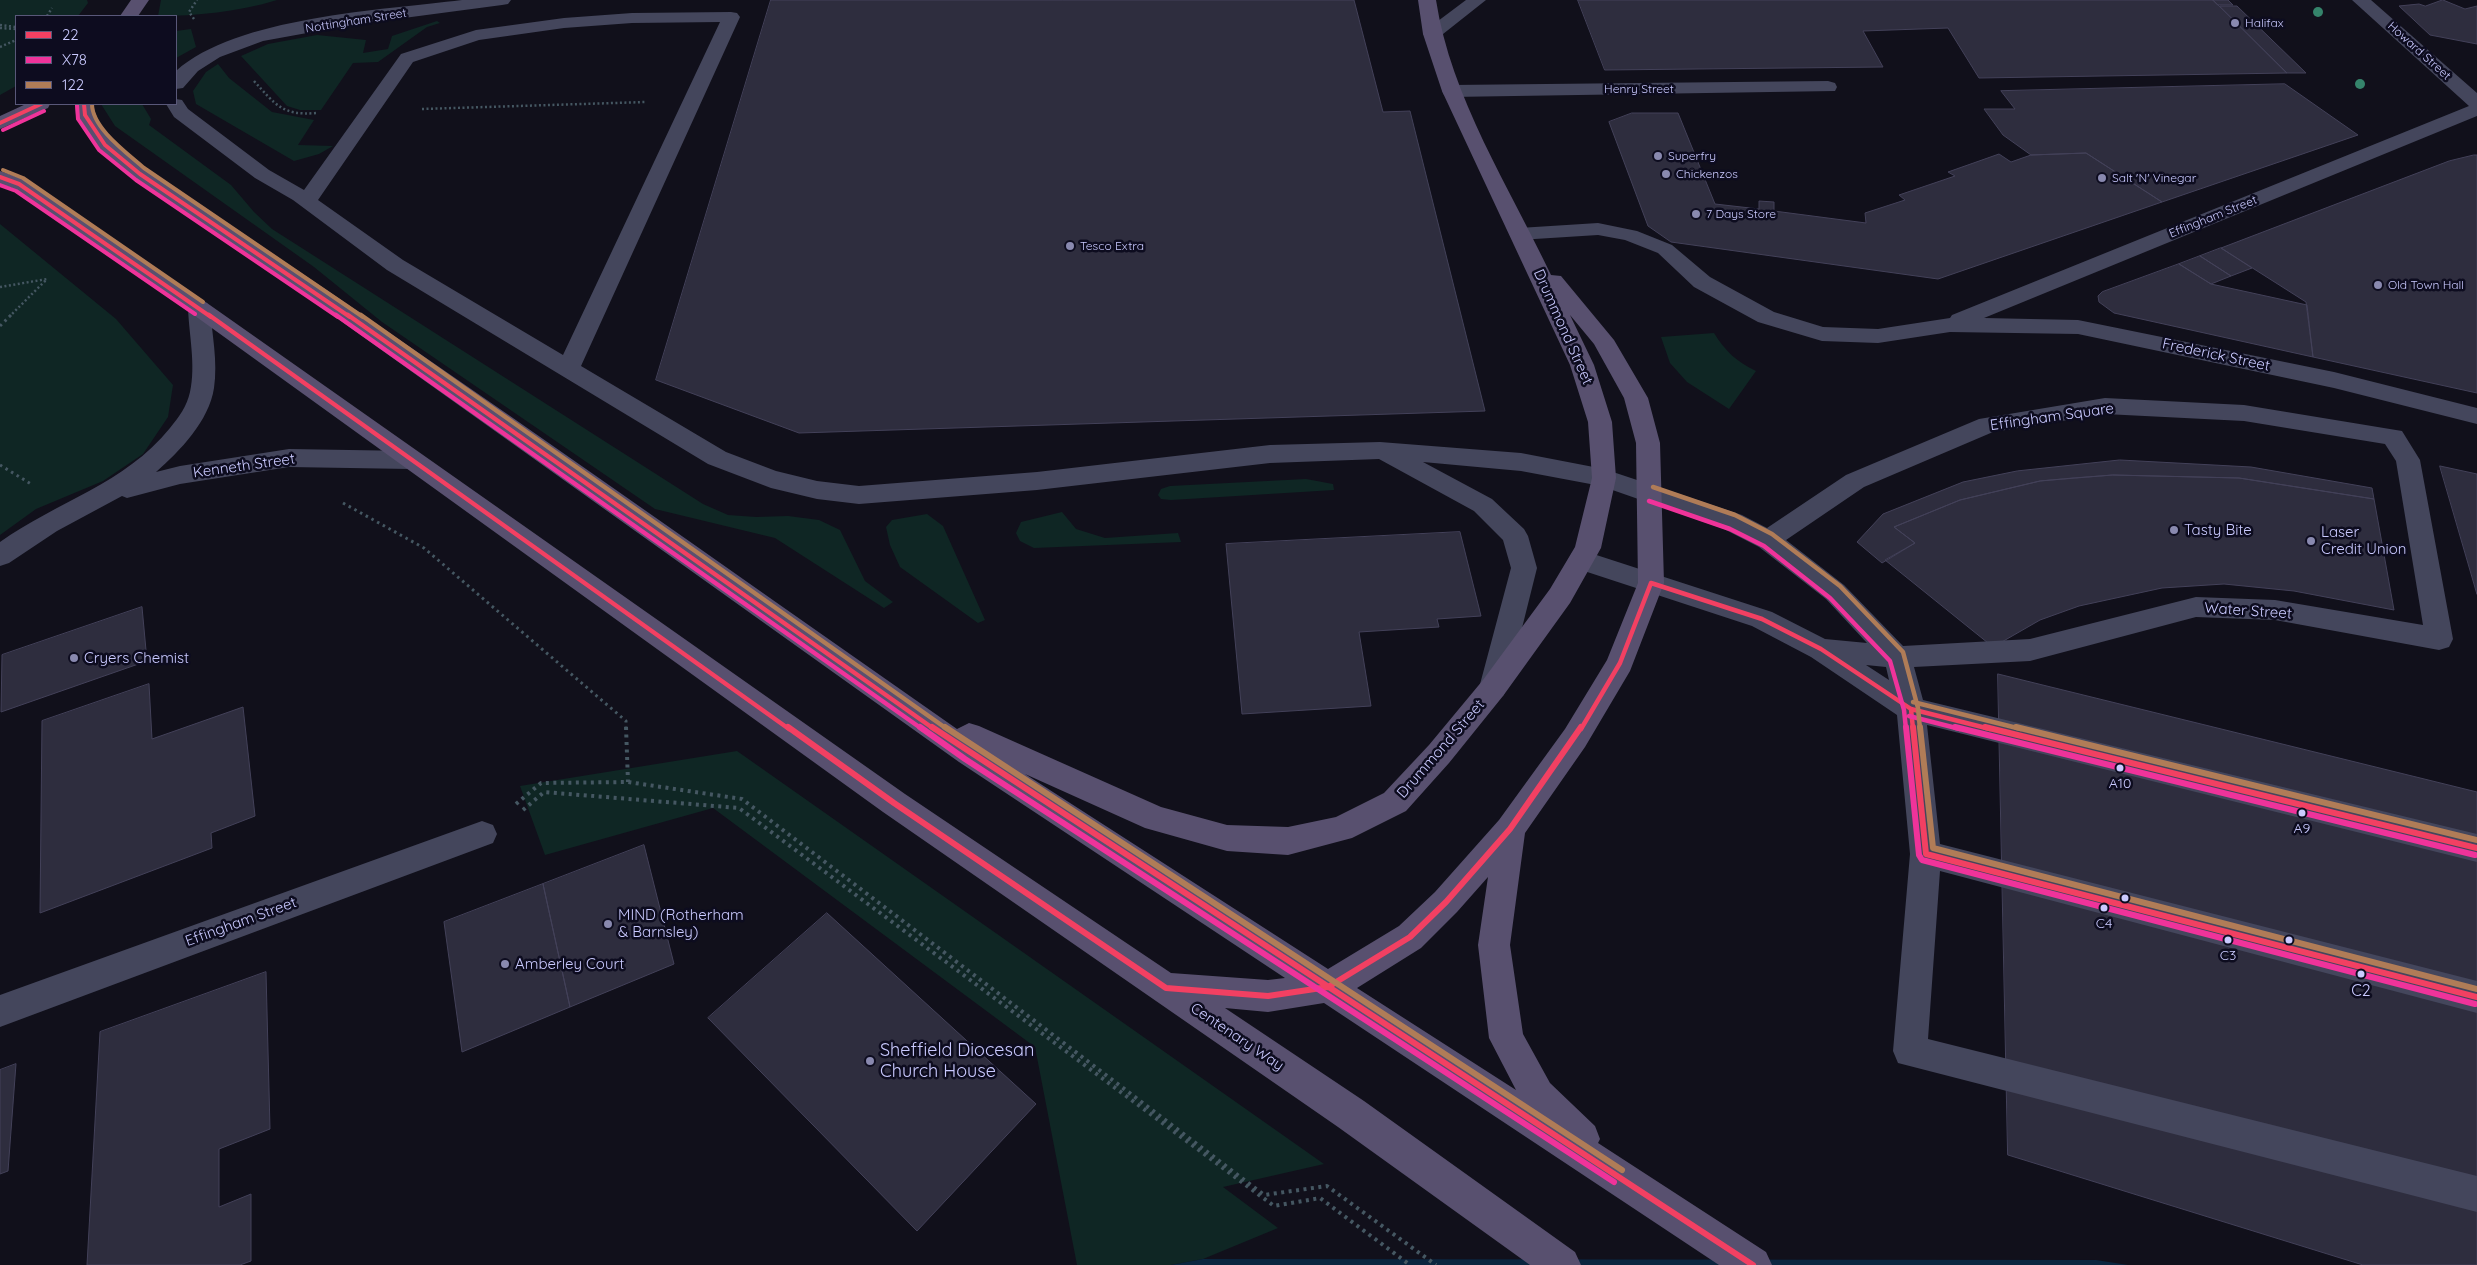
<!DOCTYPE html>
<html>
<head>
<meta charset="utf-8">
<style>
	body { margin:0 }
	#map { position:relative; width:2477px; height:1265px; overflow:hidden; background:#11101b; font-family:Quicksand,sans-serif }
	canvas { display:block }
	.legend { position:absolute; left:15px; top:15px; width:162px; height:90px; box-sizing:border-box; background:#0d0c1f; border:1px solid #595879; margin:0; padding:6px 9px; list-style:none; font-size:15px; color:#cacaff }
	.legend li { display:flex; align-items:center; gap:10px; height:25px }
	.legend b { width:25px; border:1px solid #595879 }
</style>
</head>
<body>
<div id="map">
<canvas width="2477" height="1265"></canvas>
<ul class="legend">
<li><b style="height:6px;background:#f24062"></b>22</li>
<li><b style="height:6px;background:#ef339a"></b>X78</li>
<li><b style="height:6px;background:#b07c57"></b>122</li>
</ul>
</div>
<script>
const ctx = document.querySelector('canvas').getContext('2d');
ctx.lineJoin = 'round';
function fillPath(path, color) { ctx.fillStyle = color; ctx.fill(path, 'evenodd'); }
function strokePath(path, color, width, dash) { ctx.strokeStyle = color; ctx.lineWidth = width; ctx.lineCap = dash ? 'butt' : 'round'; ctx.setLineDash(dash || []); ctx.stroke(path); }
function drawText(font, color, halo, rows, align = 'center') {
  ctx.font = font + ' Quicksand,sans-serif'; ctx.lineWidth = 5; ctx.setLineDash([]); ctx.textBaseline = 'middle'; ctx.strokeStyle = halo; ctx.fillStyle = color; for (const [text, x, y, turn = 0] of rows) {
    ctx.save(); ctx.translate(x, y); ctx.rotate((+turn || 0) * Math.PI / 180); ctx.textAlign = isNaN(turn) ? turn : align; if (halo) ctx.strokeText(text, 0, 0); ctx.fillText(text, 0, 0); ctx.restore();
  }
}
const green = new Path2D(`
	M0 0H87L88 3 78 16H16V86L0 95Z
	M161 0H277C238 12 196 16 158 16Z
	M437 21 440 23 427 27 378 62 353 63 321 110H300L287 106 241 56 268 44 317 35 366 40 363 53 388 49 392 36Z
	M191 29 196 47 176 58V31Z
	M218 64 229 78 272 112 314 120 298 145 333 146 319 154 294 161 196 104 193 91 206 72Z
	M101 104H142L151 119 149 125 231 185 254 212 272 229 703 504 728 515 756 517 788 516 819 520 840 530 865 581 893 602 884 608 775 538 655 509 382 322 314 267 115 126Z
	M0 224 116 319 173 385 168 417 143 454 103 481 36 509 0 535Z
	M1714 333C1725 351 1737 362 1756 371L1729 409 1687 382 1670 363 1661 337Z
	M1306 479 1333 484 1334 490 1171 500 1161 499 1158 495 1161 489 1170 486Z
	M1062 512 1076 529 1105 538 1178 533 1181 542 1034 548 1020 541 1016 533 1021 522Z
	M927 514 943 526 985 620 978 623 900 567 890 545 886 527 892 520Z
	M737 751 1324 1164 1223 1187 1278 1228 1203 1259 1171 1265H1077L1035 1047 713 808 545 855 520 786Z`);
const water = new Path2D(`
	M1203 1259 2096 1260 2128 1265H1171Z`);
const building = new Path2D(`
	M771 0H1354L1383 112 1410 111 1485 411 799 433 656 380Z
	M1578 0H2213L2287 73 1979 78 1948 28 1863 31 1883 67 1605 70Z
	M2213 0H2228L2233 5H2218Z
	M2443 0 2465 9 2477 6V44L2430 35 2399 6 2419 4 2425 6Z
	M2220 6H2237L2306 73H2287Z
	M2285 84 2358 135 2162 202 2086 153 2031 155 2003 135 1984 109H2015L2001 91Z
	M1632 113H1678L1715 204 1759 209V201L1774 202V211L1866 223 1865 213 1905 200 1899 195 1955 176 1948 172 1999 154 2011 162 2031 155 2086 153 2162 202 1938 279 1671 242 1648 226 1609 122Z
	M2474 155H2477V393L2313 357 2306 302 2221 248 2449 161Z
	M2221 248 2252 268 2231 276 2200 256Z
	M2200 256 2231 276 2211 284 2179 264Z
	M2179 264 2211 284 2307 305 2313 357 2114 313 2099 302 2098 296 2102 292Z
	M2120 460 2251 467 2372 488 2374 499 2239 478 2113 475 2073 478 2040 481 1960 500 1894 527 1915 543 1882 563 1857 542 1883 514 1963 482 2017 471Z
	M2440 466 2477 474V594Z
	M2113 475 2239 478 2374 499 2394 610 2294 591 2224 584 2162 588 2079 606 2040 620 1993 647 1885 560 1915 543 1894 527 1960 500 2040 481Z
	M1460 532 1481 616 1437 619 1439 627 1359 632 1371 706 1242 714 1226 544Z
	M142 607 147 661 1 712 2 655Z
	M1998 674 2477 792V1265H2363L2008 1155Z
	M149 684 152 739 243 707 255 816 211 833 212 848 40 913 42 721Z
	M644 845 674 964 570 1007 543 884Z
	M543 884 570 1007 462 1052 444 922Z
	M827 913 1036 1104 917 1231 708 1018Z
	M266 972 270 1129 219 1149V1207L251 1194V1261L240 1265H87L100 1032Z
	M16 1064 8 1171 0 1174V1070Z`);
const pathFar2 = new Path2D(`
	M47 16 52 8
	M194 19 189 12 197 0
	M0 25 16 27
	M0 28 16 29
	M0 47 16 40
	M254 81C275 104 282 116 316 113
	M422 109 646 102
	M0 287 47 279
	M9 317 47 279`);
const pathFar1 = new Path2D(`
	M0 326 11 315
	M0 465 31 484
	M343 503 424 548 626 721V729`);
const path = new Path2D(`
	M626 727 628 782
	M516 804 541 783 628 782 742 799 1264 1195 1327 1186 1436 1265
	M523 810 544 792 739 808 1274 1206 1320 1198 1410 1265`);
const minor = new Path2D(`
	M462 0H511L508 4 502 5 351 25 263 41 220 57 198 71 183 88 176 89V71C236 17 382 10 462 0Z
	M1466 0H1486L1438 38H1426L1423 34 1426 30Z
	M2352 0H2371L2477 93V116L1984 318 2078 320 2334 372 2477 408V424L2334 388 2078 334 1950 332 1878 343 1822 341 1758 322 1694 287 1658 253 1625 240 1598 235 1519 240 1512 238 1509 234 1512 230 1519 228 1598 223 1637 231 1672 245 1710 277 1774 312 1823 327 1878 329 1950 318 1952 315 2469 106Z
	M731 12 737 13 740 17 581 366 726 452 776 471 817 481 859 486 1037 472 1270 445 1380 442 1521 453 1604 469 1742 515 1767 528 1846 475 1979 419 2105 398 2244 405 2402 431 2420 460 2453 639 2449 647 2439 650 2275 620 2196 617 2030 661 1914 667 1923 700 2477 834V862L1927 725 1940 844 2477 981V1013L1940 871 1928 1039 2477 1176V1212L1898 1063 1893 1051 1910 854 1897 715 1811 657 1752 626 1572 567 1568 560 1572 553 1581 550 1772 612 1825 639 1867 643 1826 599 1759 547 1724 529 1601 486 1521 471 1423 462 1492 499 1524 529 1528 536 1537 568 1507 688 1503 696 1493 699 1483 696 1479 688 1511 568 1503 540 1474 511 1379 459 1270 463 1037 490 859 504 817 499 771 488 708 464 387 270 293 200 255 178 174 117 166 104H176V99L182 100 188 109 269 170 304 190 401 54 476 30 564 18 632 13ZM720 22 563 355 403 260 318 200 413 62 479 40 564 28 632 23ZM2105 414 2244 421 2385 444 2396 461 2423 625 2275 600 2196 597 2030 639 1903 646 1844 585 1786 540 1864 487 1993 432ZM1866 665 1886 667 1889 680Z
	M1828 81 1835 83 1837 87 1835 91 1451 97 1444 95 1442 91 1444 87 1451 85Z
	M199 301 207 303 210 308C212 334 218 362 214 388 209 421 180 451 156 472L180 466 289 449 410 451 419 454 422 460 419 466 410 469 289 467 180 484 127 498 122 496 57 531 9 563 0 566V542C56 502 125 484 170 428 179 417 187 406 190 392 196 365 189 335 188 308L191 303Z
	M482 821 493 825 497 834 493 843 0 1027V995Z`);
const major = new Path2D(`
	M131 0H149L138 16H120Z
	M1418 0H1436C1451 98 1509 186 1551 275L1561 276 1614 340 1648 398 1660 443 1664 583 1630 671 1585 747 1525 833 1510 945 1523 1034 1550 1083 1595 1126 1600 1139 1598 1143 1766 1252 1772 1265H1719L1324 1003 1268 1012 1225 1008 1364 1101 1575 1252 1581 1265H1530L1338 1127 883 812 191 313 12 188 0 184V171L26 180 207 303 905 794 1171 973 1268 980 1285 978 959 762 310 299 133 178 98 149 76 115 75 104H93C99 151 201 206 240 232 482 393 719 563 957 729L969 723 979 726 1161 807 1227 825 1288 827 1336 817 1384 793 1429 745 1483 680 1550 589 1575 547 1592 478 1588 422 1570 365 1442 91 1423 34ZM1570 315 1594 344 1624 398 1636 443 1638 583 1607 660 1565 729 1499 820 1435 892 1399 926 1328 969 1025 774 1145 828 1227 851 1288 855 1352 838 1406 811 1449 763 1503 696 1570 603 1601 548 1616 478 1612 422 1594 365ZM1488 877 1478 945 1489 1038 1516 1090 1357 988 1421 948 1457 912Z
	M26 104H50L48 108 0 129V116Z`);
const bus1Far2 = new Path2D(`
	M84 104 85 115 105 145 140 174 350 317
	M0 123 41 104
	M0 177 19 184 211 317`);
const bus1Far1 = new Path2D(`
	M209 315 789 729
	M348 315 934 729
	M1911 709 1913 729
	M1581 729 1620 663 1651 583 1762 619 1821 649 1911 709 1990 729`);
const bus1 = new Path2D(`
	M788 727 894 803 1166 988 1268 996 1328 987 1410 937 1446 902 1510 829 1581 727
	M932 727 1753 1265
	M1913 727 1926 854 2477 997
	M1985 727 2477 848`);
const bus2Far2 = new Path2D(`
	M77 105 78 119 99 150 136 180 338 317
	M3 130 44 111
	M0 185 16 191 195 314`);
const bus2Far1 = new Path2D(`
	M336 315 922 729
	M1649 501 1730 529 1764 546 1830 598 1890 661 1904 710 1906 729
	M1909 716 1960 729`);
const bus2 = new Path2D(`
	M920 727 965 759 1614 1182
	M1906 727 1919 855 1922 860 2475 1004
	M1955 727 2475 855`);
const bus3Far2 = new Path2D(`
	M92 104C92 128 127 153 144 168L363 317
	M3 170 23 178 203 302`);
const bus3Far1 = new Path2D(`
	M361 315 947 729
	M1653 487 1735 515 1772 534 1840 586 1903 652 1918 708 1920 729
	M1913 702 2021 729`);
const bus3 = new Path2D(`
	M945 727 1622 1170
	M1920 727 1933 848 2477 989
	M2016 727 2477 840`);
const trees = [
	[2318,12],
	[2360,84]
];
const markers = [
	[2235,23,5,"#8989af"],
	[1658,156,5,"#8989af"],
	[1666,174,5,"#8989af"],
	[2102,178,5,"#8989af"],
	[1696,214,5,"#8989af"],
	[1070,246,5,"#8989af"],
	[2378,285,5,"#8989af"],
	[2174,530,5,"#8989af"],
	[2311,541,5,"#8989af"],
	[74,658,5,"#8989af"],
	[2120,768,4.5,"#cacaff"],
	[2302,813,4.5,"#cacaff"],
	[2125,898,4.5,"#cacaff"],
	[2104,908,4.5,"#cacaff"],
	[608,924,5,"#8989af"],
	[2228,940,4.5,"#cacaff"],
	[2289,940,4.5,"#cacaff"],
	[505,964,5,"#8989af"],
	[2361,974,4.5,"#cacaff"],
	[870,1061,5,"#8989af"]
];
const farStreetnames = [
	["Nottingham Street",356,21,-9],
	["Howard Street",2419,51,42],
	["Henry Street",1639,89],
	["Effingham Street",2213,217,-22]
];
const farPoinames = [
	["Halifax",2245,23],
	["Superfry",1668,156],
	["Chickenzos",1676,174],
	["Salt 'N' Vinegar",2112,178],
	["7 Days Store",1706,214],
	["Tesco Extra",1080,246],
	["Old Town Hall",2388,285]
];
const busNames = [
	["A10",2120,784],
	["A9",2302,829],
	["C4",2104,924],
	["C3",2228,956]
];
const streetNames = [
	["Drummond Street",1563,327,66],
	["Frederick Street",2216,355,12],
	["Effingham Square",2052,417,-8],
	["Kenneth Street",244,466,-8],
	["Water Street",2248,611,4],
	["Drummond Street",1441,749,-49],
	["Effingham Street",241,922,-20],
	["Centenary Way",1237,1037,34]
];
const poiNames = [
	["Tasty Bite",2184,530],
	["Laser",2321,532],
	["Credit Union",2321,549],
	["Cryers Chemist",84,658],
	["MIND (Rotherham",618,915],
	["& Barnsley)",618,932],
	["Amberley Court",515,964]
];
const nearBusnames = [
	["C2",2361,991]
];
const nearPoinames = [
	["Sheffield Diocesan",880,1051],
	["Church House",880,1072]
];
fillPath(green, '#0f2624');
fillPath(water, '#0b2640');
fillPath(building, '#2e2d3e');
strokePath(building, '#434159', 1);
strokePath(pathFar2, '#455762', 2.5, [2, 2.5]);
strokePath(pathFar1, '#455762', 3, [2.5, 4]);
strokePath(path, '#455762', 4, [3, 4.5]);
fillPath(minor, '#44465c');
fillPath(major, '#58506f');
strokePath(bus1Far2, '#f24062', 4);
strokePath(bus1Far1, '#f24062', 4.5);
strokePath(bus1, '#f24062', 6);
strokePath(bus2Far2, '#ef339a', 4);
strokePath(bus2Far1, '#ef339a', 4.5);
strokePath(bus2, '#ef339a', 6);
strokePath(bus3Far2, '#b07c57', 4);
strokePath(bus3Far1, '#b07c57', 4.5);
strokePath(bus3, '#b07c57', 6);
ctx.fillStyle = '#35846b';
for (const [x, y] of trees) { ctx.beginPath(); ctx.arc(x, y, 5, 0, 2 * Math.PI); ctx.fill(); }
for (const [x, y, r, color] of markers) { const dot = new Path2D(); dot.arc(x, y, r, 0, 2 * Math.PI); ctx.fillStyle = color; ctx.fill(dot); strokePath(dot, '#0d0c1f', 2); }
drawText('12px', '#cacaff', '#0d0c1f', farStreetnames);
drawText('12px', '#cacaff', '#0d0c1f', farPoinames, 'left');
drawText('14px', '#cacaff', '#0d0c1f', busNames);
drawText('15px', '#cacaff', '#0d0c1f', streetNames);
drawText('15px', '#cacaff', '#0d0c1f', poiNames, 'left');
drawText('16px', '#cacaff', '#0d0c1f', nearBusnames);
drawText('18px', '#cacaff', '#0d0c1f', nearPoinames, 'left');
</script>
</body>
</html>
